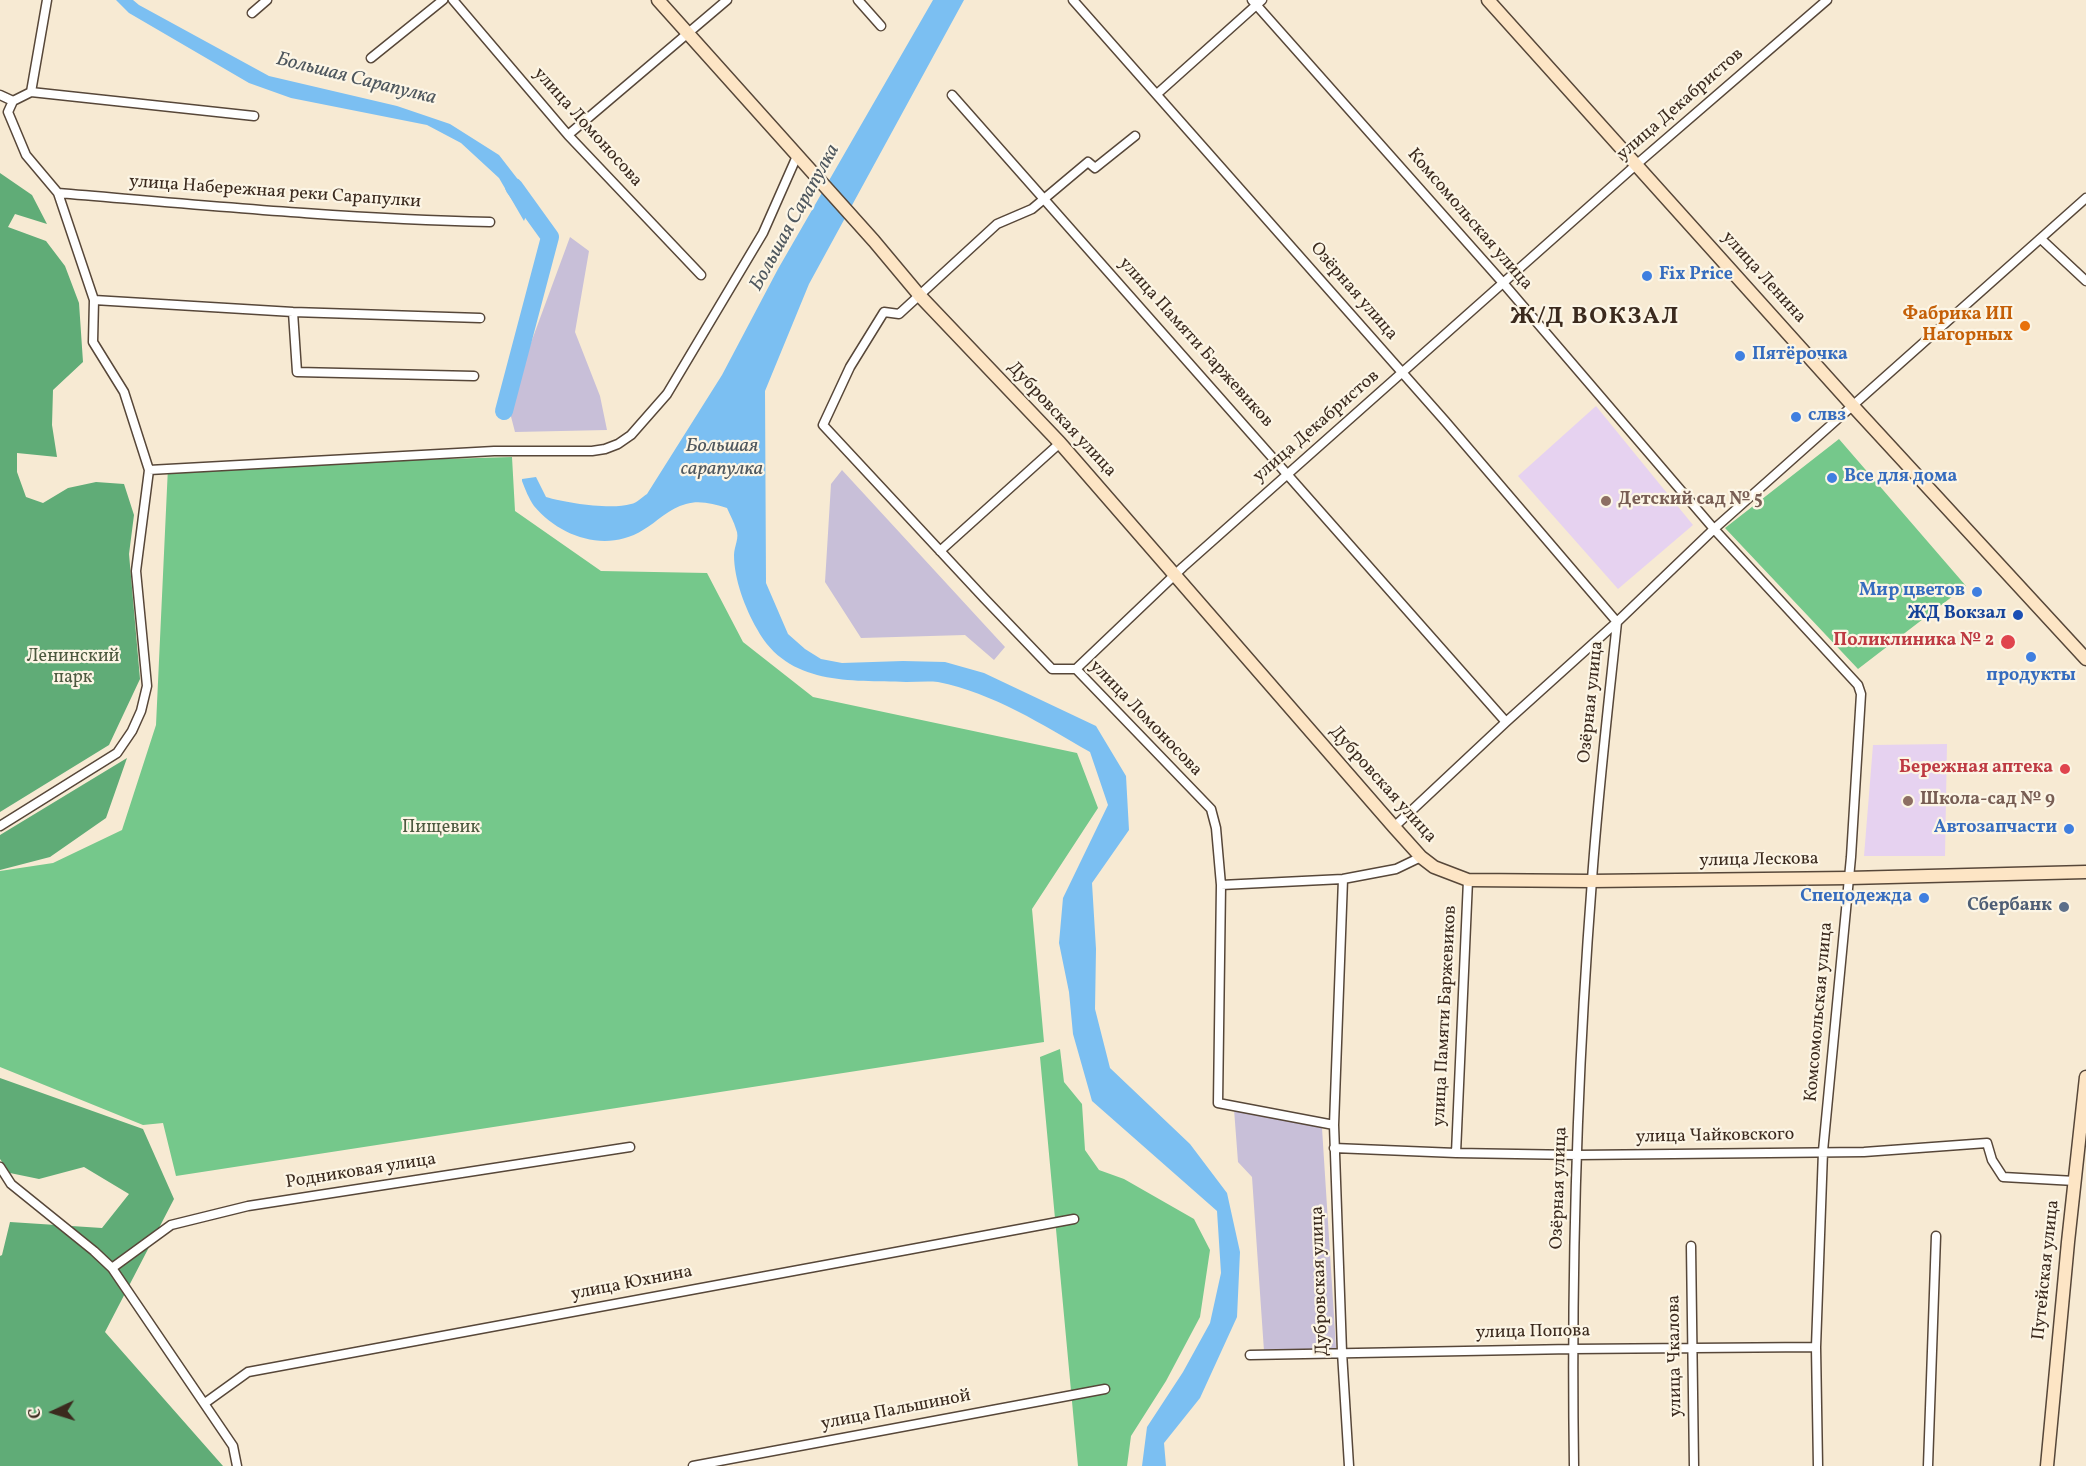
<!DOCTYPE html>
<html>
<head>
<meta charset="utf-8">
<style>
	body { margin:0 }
	#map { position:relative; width:2086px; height:1466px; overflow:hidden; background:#f7ead3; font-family:Vollkorn,serif }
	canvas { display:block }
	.north { position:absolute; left:24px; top:1382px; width:60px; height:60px; -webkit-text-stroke:4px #fcf5e5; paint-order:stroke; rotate:266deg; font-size:16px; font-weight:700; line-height:24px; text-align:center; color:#3b2a1e }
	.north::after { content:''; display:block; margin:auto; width:21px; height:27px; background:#3b2a1e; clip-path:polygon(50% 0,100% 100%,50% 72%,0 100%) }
</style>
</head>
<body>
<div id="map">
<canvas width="2086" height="1466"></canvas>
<div class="north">С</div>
</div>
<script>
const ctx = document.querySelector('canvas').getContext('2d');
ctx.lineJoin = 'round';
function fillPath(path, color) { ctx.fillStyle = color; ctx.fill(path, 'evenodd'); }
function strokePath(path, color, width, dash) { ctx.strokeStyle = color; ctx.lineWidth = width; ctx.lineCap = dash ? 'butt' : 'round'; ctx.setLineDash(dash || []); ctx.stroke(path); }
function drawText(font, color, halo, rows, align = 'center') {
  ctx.font = font + ' Vollkorn,serif'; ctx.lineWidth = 4.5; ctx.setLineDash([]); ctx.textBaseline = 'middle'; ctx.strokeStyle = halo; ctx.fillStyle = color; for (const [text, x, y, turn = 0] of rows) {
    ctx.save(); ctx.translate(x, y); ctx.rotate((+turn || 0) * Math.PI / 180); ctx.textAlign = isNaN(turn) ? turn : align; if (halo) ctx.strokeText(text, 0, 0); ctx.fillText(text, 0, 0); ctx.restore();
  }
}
const built = new Path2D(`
	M1596 406 1693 525 1618 589 1518 476Z
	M1947 744 1945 856H1864L1873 745Z`);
const industrial = new Path2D(`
	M570 237 589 251 575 332 600 396 607 430 515 432 508 405Z
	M842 470 1005 647 994 660 965 635 861 638 825 582 831 484Z
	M1234 1109 1322 1128 1336 1348 1264 1351 1252 1177 1238 1162Z`);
const green = new Path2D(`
	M1839 439 1966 586 1858 669 1725 528Z
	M512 457 515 511 601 571 707 573 743 642 813 697 1077 753 1098 808 1032 909 1044 1042 176 1176 163 1123 143 1125 0 1067V871L53 863 122 830 156 725 168 467Z
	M1060 1049 1064 1082 1082 1104 1085 1150 1099 1170 1124 1179 1194 1219 1210 1250 1200 1317 1166 1381 1131 1436 1127 1466H1078L1040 1057Z`);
const forest = new Path2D(`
	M0 173 32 195 47 224 15 214 8 227 46 241 65 266 79 303 83 362 53 390 52 425 57 457 17 453V472L26 497 43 503 68 488 96 482 124 484 134 515 129 554 140 679 109 745 0 812Z
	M127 758 106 818 50 857 0 870V835Z
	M0 1078 143 1129 174 1199 105 1332 223 1466H0V1256L2 1255 10 1222 102 1228 129 1194 84 1167 39 1179 10 1173 0 1159Z`);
const water = new Path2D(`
	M116 0H133L139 5 269 76 397 106 450 124 499 155 523 186 529 208 524 221 499 178 461 143 427 125 291 98 249 83 129 13Z
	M933 0H964L809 284 765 391 766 583 788 634 805 649 821 659 842 663 903 661 945 662 984 673 1096 726 1126 776 1129 830 1092 883 1096 949 1095 1009 1110 1068 1190 1144 1227 1193 1240 1252 1237 1317 1200 1398 1164 1443 1166 1466H1142L1147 1427 1183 1372 1210 1323 1221 1273 1217 1211 1092 1101 1073 1034 1069 992 1059 943 1063 898 1108 805 1090 752C1043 725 993 693 938 682 928 681 917 682 906 682 850 680 788 686 757 629 745 608 734 579 734 555 734 546 740 538 736 529 734 522 730 515 727 508 713 504 700 500 686 504 669 508 657 522 643 530 606 553 560 537 534 506 529 499 525 489 522 481V479L536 477 546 497C566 503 611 510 631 504 637 503 642 497 647 494L722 375 778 269Z`);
const river = new Path2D(`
	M504 411 550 237 514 187`);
const street = new Path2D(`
	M453 0 568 135 701 275
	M858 0 881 26
	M1073 0 1445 421 1617 622C1608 708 1598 794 1592 880 1577 1075 1571 1271 1574 1466
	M1252 0 1504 284 1714 529 1858 685 1861 694 1851 857 1823 1151 1816 1347 1818 1466
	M252 13 267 0
	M371 58 443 0
	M31 92 254 116
	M1157 94 1262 0
	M0 95 13 101
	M952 95 1506 722
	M568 135 727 0
	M1135 136 1095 168 1088 162 1032 209 997 224 899 314 884 312 850 367 823 425 984 598 1052 669H1076L1211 809 1216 828 1221 885 1218 1103 1334 1125
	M58 193C202 205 346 219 490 222
	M2041 239 2086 281
	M94 300 293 312 480 318
	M293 312 297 372 474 376
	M149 470 494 451H592L605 449 618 444 631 435 667 394 763 233 797 156
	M940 551 1060 443
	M1076 669 1183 567 1637 164 1827 0
	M0 826 117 753 132 731 141 711 147 686 136 571 149 470 124 392 93 342 94 300 58 193 26 155 8 112 13 101 31 92 47 0
	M1394 827 1506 722 1617 622 1714 529 2086 198
	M1343 879 1334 1125 1342 1352 1349 1466
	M1221 885 1343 879 1396 869 1421 857
	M1334 1148 1456 1153 1577 1155 1864 1152 1987 1143 1992 1160 2003 1177 2075 1181
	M1456 1153 1468 880
	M0 1167 11 1184 94 1251 112 1268 233 1446 237 1466
	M1691 1246 1694 1466
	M112 1268 171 1225 248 1206 630 1147
	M1250 1355 1572 1349 1816 1347
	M205 1403 248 1372 1074 1219
	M693 1466 1105 1389
	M1928 1466 1936 1236`);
const secondary = new Path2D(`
	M658 0 874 241 920 296 1060 443 1394 827 1421 857 1434 867 1468 880 1591 881 1849 878 2086 872
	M1488 0 1852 405 2086 659
	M2047 1466 2068 1242 2086 1077`);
const markers = [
	[1647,276,6,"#3f7fe0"],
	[2025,326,6,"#e8710a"],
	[1740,356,6,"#3f7fe0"],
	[1796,417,6,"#3f7fe0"],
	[1832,478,6,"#3f7fe0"],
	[1606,501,6,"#8d6e63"],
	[1977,592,6,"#3f7fe0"],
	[2018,615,6,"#1a4fb4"],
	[2008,642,8,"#e0444e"],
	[2031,657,6,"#3f7fe0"],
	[2065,769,6,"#e0444e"],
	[1908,801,6,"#8d6e63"],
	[2069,829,6,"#3f7fe0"],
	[1924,898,6,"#3f7fe0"],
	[2064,907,6,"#5c6f8a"]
];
const streetNames = [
	["улица Декабристов",1681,105,-41],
	["улица Ломоносова",587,128,48],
	["улица Набережная реки Сарапулки",275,193,4],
	["Комсомольская улица",1469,220,49],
	["улица Ленина",1763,278,48],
	["Озёрная улица",1353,292,49],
	["улица Памяти Баржевиков",1195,343,48],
	["Дубровская улица",1061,420,47],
	["улица Декабристов",1317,427,-41],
	["Озёрная улица",1592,702,-84],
	["улица Ломоносова",1145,719,46],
	["Дубровская улица",1382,785,48],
	["улица Лескова",1759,861,-1],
	["Комсомольская улица",1820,1012,-85],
	["улица Памяти Баржевиков",1446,1016,-87],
	["улица Чайковского",1715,1137,-1],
	["Родниковая улица",361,1172,-9],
	["Озёрная улица",1560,1188,-88],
	["Путейская улица",2047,1270,-84],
	["Дубровская улица",1321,1281,-92],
	["улица Юхнина",632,1284,-11],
	["улица Попова",1533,1333,-1],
	["улица Чкалова",1676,1356,-91],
	["улица Пальшиной",896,1411,-11]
];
const shopNames = [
	["Fix Price",1659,276],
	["Пятёрочка",1752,356],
	["слвз",1808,417],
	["Все для дома",1844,478],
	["Мир цветов",1965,592,"right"],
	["продукты",2031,677,"center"],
	["Автозапчасти",2057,829,"right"],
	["Спецодежда",1912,898,"right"]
];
const foodNames = [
	["Фабрика ИП",2013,316],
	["Нагорных",2013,337]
];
const educationNames = [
	["Детский сад № 5",1618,501],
	["Школа-сад № 9",1920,801]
];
const transitNames = [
	["ЖД Вокзал",2006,615]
];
const healthNames = [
	["Поликлиника № 2",1994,642],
	["Бережная аптека",2053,769]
];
const parkNames = [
	["Ленинский",73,658],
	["парк",73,679],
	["Пищевик",441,829]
];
const serviceNames = [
	["Сбербанк",2052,907]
];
const waterNames = [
	["Большая Сарапулка",356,80,14],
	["Большая Сарапулка",796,218,-61],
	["Большая",722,447],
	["сарапулка",722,470]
];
const districtNames = [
	["Ж/Д ВОКЗАЛ",1595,319]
];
fillPath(built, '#e6d2f0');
fillPath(industrial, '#c8bfd8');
fillPath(green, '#75c88b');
fillPath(forest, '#60ac77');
fillPath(water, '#7bbff2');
strokePath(river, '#7bbff2', 18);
strokePath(street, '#574739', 11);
strokePath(secondary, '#574739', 15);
strokePath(street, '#fff', 8);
strokePath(secondary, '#fde5c5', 12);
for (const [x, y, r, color] of markers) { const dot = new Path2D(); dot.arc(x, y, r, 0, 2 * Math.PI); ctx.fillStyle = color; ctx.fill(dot); strokePath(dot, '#fcf5e5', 2); }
drawText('18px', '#3b2a1e', '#fcf5e5', streetNames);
drawText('bold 18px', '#366cbe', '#fcf5e5', shopNames, 'left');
drawText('bold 18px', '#c56008', '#fcf5e5', foodNames, 'right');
drawText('bold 18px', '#785e54', '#fcf5e5', educationNames, 'left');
drawText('bold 18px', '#164399', '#fcf5e5', transitNames, 'right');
drawText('bold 18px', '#be3a42', '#fcf5e5', healthNames, 'right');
drawText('18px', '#4c593f', '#fcf5e5', parkNames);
drawText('bold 18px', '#4e5e75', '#fcf5e5', serviceNames, 'right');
drawText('italic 20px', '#4e575e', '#fcf5e5', waterNames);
ctx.letterSpacing = '1.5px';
drawText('bold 24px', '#3b2a1e', '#fcf5e5', districtNames);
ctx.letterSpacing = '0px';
</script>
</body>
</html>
